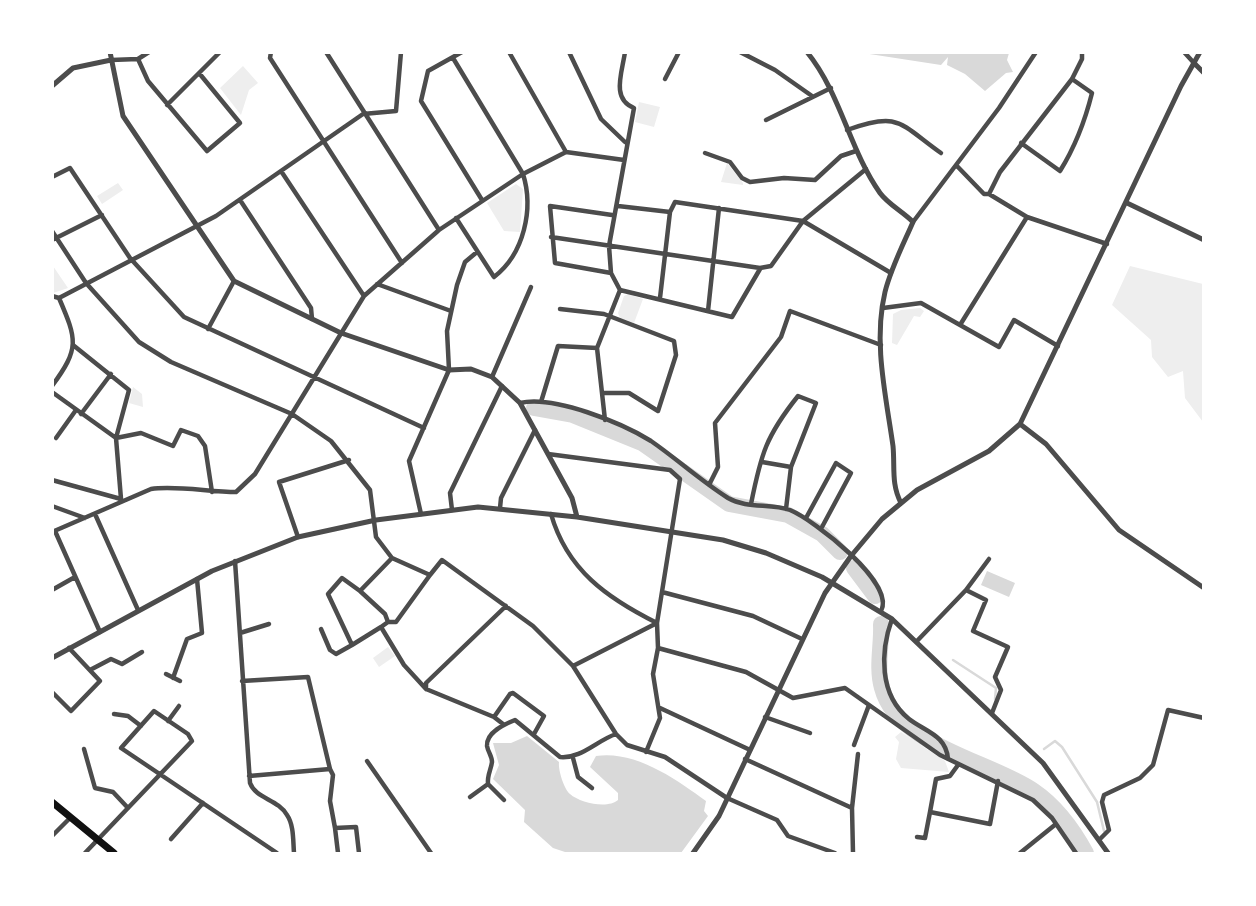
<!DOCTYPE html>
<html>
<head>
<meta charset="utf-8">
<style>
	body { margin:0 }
	#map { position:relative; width:1256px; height:906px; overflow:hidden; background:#fff; font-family:Bitter,serif }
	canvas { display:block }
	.frame { position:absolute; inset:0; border:54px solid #fff; pointer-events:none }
</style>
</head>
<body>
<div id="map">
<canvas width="1256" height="906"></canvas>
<div class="frame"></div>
</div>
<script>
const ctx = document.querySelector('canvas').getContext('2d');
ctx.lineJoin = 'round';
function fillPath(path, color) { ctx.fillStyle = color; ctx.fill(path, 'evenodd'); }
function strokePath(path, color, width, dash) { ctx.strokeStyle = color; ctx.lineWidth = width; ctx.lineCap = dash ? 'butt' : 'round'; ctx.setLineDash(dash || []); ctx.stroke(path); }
const green = new Path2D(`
	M243 66 258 83 249 90 241 115 220 88Z
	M639 102 660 107 654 127 635 122Z
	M727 163 743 183V185L721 182Z
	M118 183 123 190 102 204 97 196Z
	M516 184 523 189 520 232 504 231 487 203Z
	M53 266 68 288 53 293Z
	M1130 266 1203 284V422L1185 398 1183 371 1168 377 1152 357 1151 340 1112 305Z
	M628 294 643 299 634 323 620 318 618 313 624 296Z
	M920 308 924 311 920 317 914 316 897 345 892 343 893 314 901 310Z
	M133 387 142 394 143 407 129 403Z
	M388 647 395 656 379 667 373 658Z
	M901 732 945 761 949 772 901 768 896 759 899 742 895 737Z`);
const water = new Path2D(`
	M863 53H1009L1007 60 1013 72 1006 73 985 91 965 74 947 65 948 57 941 65Z
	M987 571 1015 583 1009 597 981 585Z
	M527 736 559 762C558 770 564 789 570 794 580 803 608 809 618 800V793L590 767 596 756C635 750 676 779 706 801L704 811 708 816 681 853H568L553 848 524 822 525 810 493 779 499 765 493 743H511Z`);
const stream = new Path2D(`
	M953 660 996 688 995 699
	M1044 749 1055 741 1062 747 1097 802 1104 831`);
const river = new Path2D(`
	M534 408 573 415 642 443 729 504 788 515 822 534 840 552
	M854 568 875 596
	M881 624C882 645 876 667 882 688 897 746 991 761 1034 791 1056 806 1074 831 1086 853`);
const minor = new Path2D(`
	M271 52 270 58 402 263
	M326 52 439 230
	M462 52 428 71 421 101 482 200
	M509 52 566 152
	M569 52 601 119 625 142
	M740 52 775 70 812 96
	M1184 52 1194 63
	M453 58 523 174C534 209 524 254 494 277L456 218
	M138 59 148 81 207 151 240 123 199 73
	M111 60 138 59 149 52
	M665 79 679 52
	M167 105 220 52
	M766 120 831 88
	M847 130C899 111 899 123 941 153
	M1021 143 1060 171C1075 147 1085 121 1092 93L1072 79
	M705 153 730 162 742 178 750 182 784 178 815 180 841 156 856 151
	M956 165 984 194H989L1027 217 1107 244
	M281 171 364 296
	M52 177 70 168 130 258 184 317 424 428
	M989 194 1000 172 1072 79 1082 59V52
	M240 200 311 308 312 319
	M618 206 670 212 675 202 803 221 891 273
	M913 222 999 108 1036 52
	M52 231 86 283 139 342 171 362 292 414 331 441 370 490 376 537 392 558 430 575 442 560 533 626 573 666 616 734 627 745 665 757 727 798 777 820 788 836 835 853
	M551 237 760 268 771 266 803 221 866 169
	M52 240 102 215
	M611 273 555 263 550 206 612 215
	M377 284 451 311
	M620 290 732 317 760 269
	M52 296 59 298 216 216 363 114 396 111 401 52
	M660 298 670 212
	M883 308 921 303 999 347 1014 320 1058 346
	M560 309 604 314 674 341 676 355 658 411 629 393H603
	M708 311 719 208
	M960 325 1027 217
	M208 329 234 281
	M492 377 531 287
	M52 386C80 348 77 340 59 298
	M52 392 116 438 141 433 173 446 181 430 198 436 205 446 212 492
	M541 402 558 346 597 348
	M520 403C554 395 622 423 651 441 677 459 701 481 728 498 747 509 770 503 790 510 814 520 896 583 881 611
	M81 414 111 374
	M605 420 597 348 620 290 611 273 609 246 634 108C611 99 622 73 625 52
	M56 438 76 410
	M548 454 670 470 680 479 657 623 658 648 653 674 660 718 646 752
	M762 462 791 467
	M52 480 121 499 116 438 129 390 73 345
	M709 485 718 467 715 423 781 337 790 311 881 345
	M751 504C761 454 766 436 798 396L816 403 791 467 786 509
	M52 506 85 518
	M500 508 501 498 535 430
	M452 510 450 493 502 386
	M95 514 138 610
	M421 514 409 461 449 370 447 331 457 285 465 262 477 252
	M551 514C567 570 607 598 657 623L573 666
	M806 518 836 463 851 473 822 527
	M55 531 100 632
	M52 532 151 489C174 485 210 492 236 492L255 474 364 296 439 230 523 174 566 152 624 160
	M298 537 279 482 349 460
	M392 558 360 591 342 578 328 594 352 645 381 627 404 665 426 689
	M989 559 966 590 986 600 973 631 1008 647 995 677 1001 690 992 713
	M235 561 250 783C256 799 278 799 287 815 294 825 293 841 294 853
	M52 590 75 577
	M360 591 385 614 388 622
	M662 592 753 616 802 639
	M892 619C880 652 879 695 909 719 926 732 946 735 948 759
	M381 627 388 622H396L430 575
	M321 629 330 650 336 654 352 645
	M240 633 269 624
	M917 641 966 590
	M658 648 746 672 793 698 845 688 940 755 1033 800 1052 818 1076 853
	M90 670 111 659 122 664 142 652
	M166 674 180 681
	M173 678 187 639 202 633 197 579
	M242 681 308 677 330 769 249 776
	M52 692 71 711 100 681 69 648
	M660 708 748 749
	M114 714 128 716 141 726
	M494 717 510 694 513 693 544 716 534 734
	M765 717 810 733
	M168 721 179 706
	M503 724 494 717 426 689V683L506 606
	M854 745 869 705
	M84 749 95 788 113 792 128 808
	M573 758 578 777 592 788
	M745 759 852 808 853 853
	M367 761 431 853
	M958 765 950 776 936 779 930 812 990 824 998 781
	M330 769 333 775 330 801 335 828 356 827 359 853
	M488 784 504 800
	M470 797 488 784C487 775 491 770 492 762 492 756 488 752 487 746 486 732 505 724 515 720L560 757C581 759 596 741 616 734
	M852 808 858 754
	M335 828 338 853
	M52 836 71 817
	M917 837 925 838 930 812
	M171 839 203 803
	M1099 840 1109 830 1102 802 1104 795 1140 778 1153 765 1168 710 1204 718
	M85 853 192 741 188 734 154 711 121 748 277 853
	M1020 853 1056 824`);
const tertiary = new Path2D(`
	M110 52 123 116 234 281 341 333 449 370 471 369 492 377 520 403 572 498 577 517
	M807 52C841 94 849 149 880 193 888 204 903 212 913 222 903 245 891 268 885 292 873 342 886 396 893 446 895 467 891 484 901 503
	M1194 63 1204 73
	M52 86 73 68 111 60
	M1127 203 1204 240
	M1020 424 1046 444 1119 530 1204 588
	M52 658 212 571 298 537 376 520 478 507 577 517 723 540 766 553 822 577 892 619 1043 763 1108 853
	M693 853 719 816 825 593 851 556 882 519 917 490 989 451 1020 424 1181 86 1200 52`);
const primary = new Path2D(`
	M52 802 114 853`);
fillPath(green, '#eee');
fillPath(water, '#d9d9d9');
strokePath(stream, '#d9d9d9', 2.5);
strokePath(river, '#d9d9d9', 16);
strokePath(minor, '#4c4c4c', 4.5);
strokePath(tertiary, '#4c4c4c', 5);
strokePath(primary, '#111', 7);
</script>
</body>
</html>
